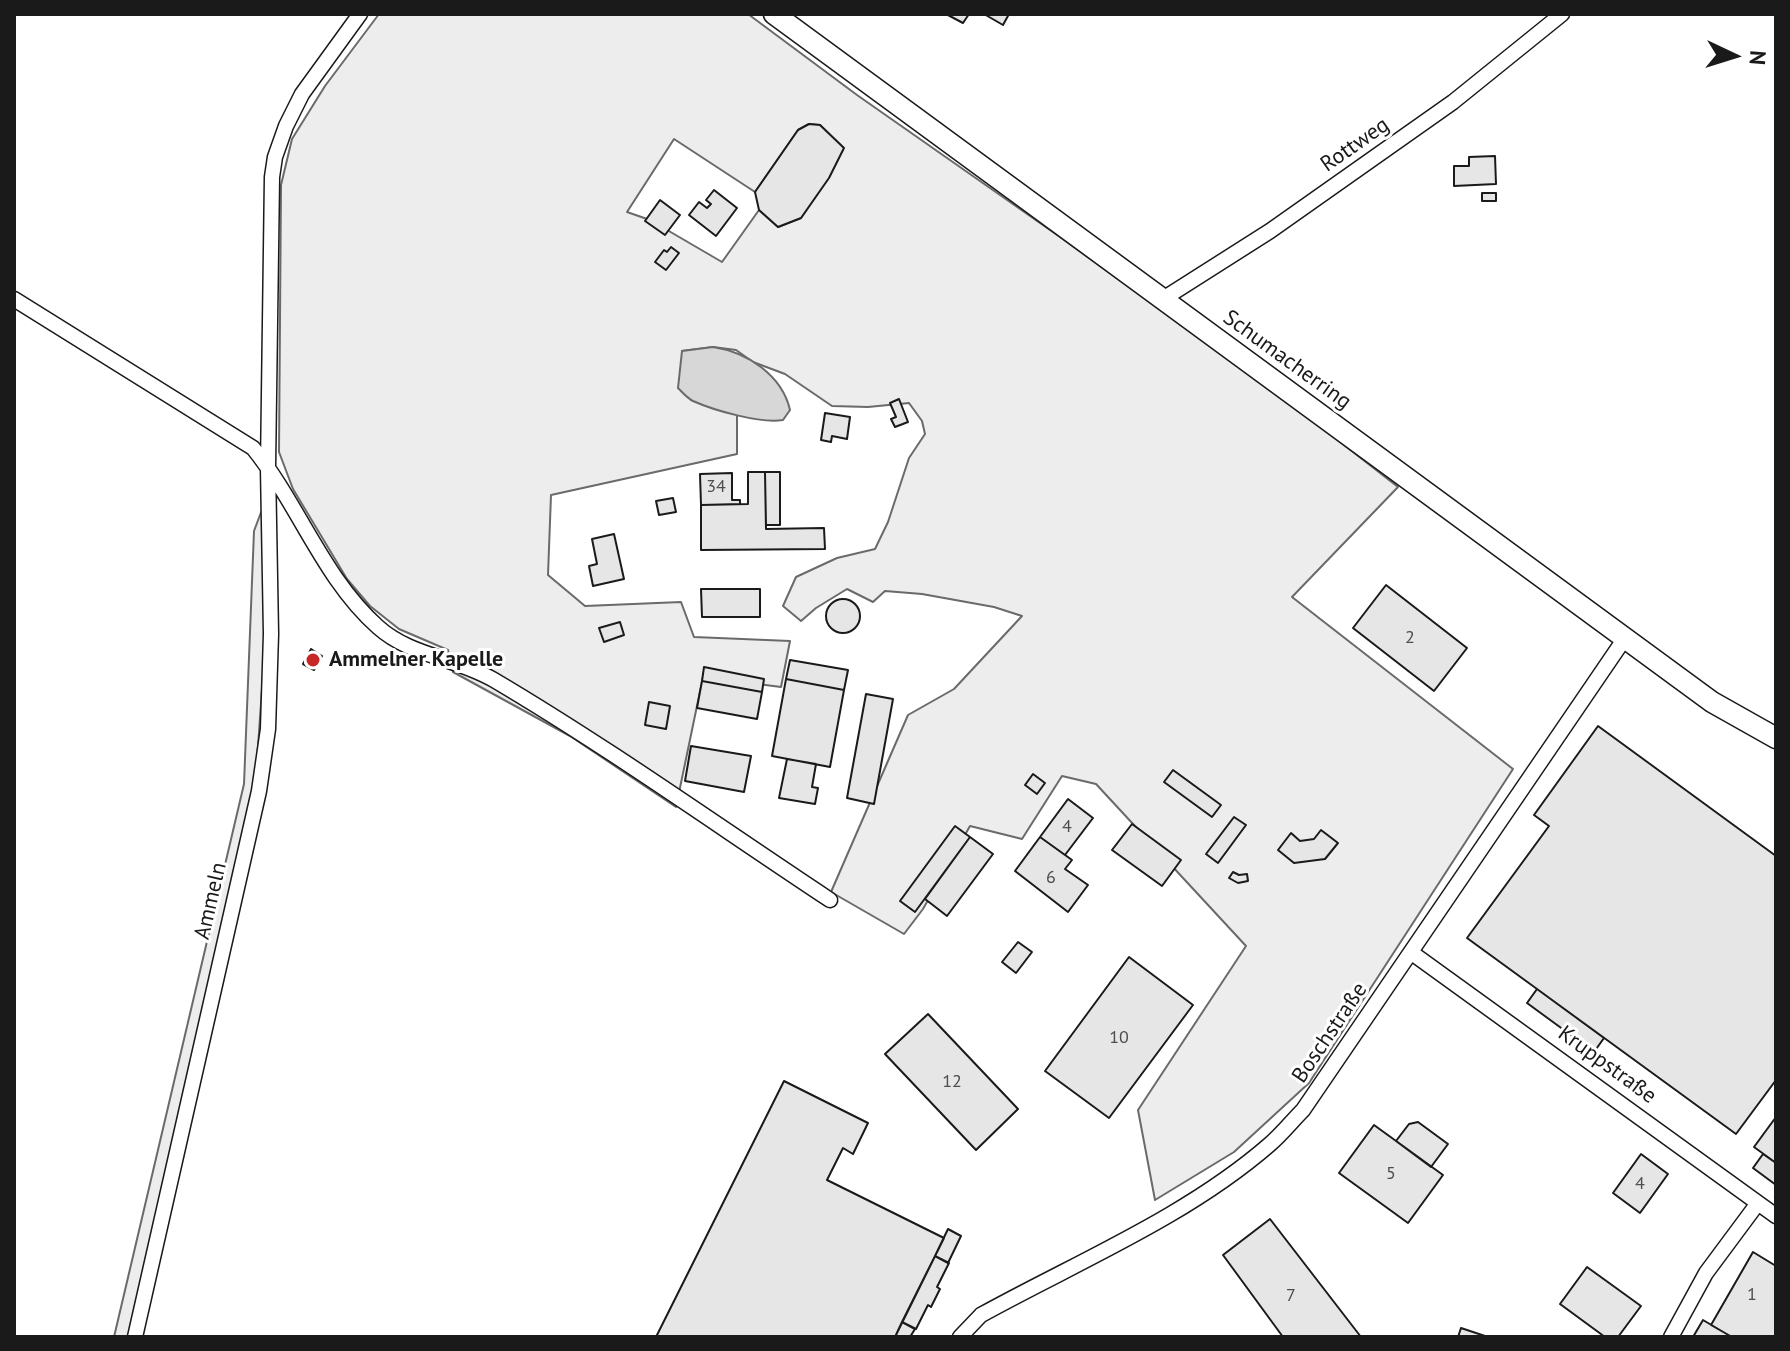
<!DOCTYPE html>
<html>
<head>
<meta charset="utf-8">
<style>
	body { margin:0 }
	#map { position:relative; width:1790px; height:1351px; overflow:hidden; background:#fff; font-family:"PT Sans",sans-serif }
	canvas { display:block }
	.frame { position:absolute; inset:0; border:16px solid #1a1a1a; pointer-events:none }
	.north { position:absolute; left:1694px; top:16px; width:80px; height:80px; -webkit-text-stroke:6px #fff; paint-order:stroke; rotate:94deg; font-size:22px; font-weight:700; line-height:32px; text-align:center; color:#1a1a1a }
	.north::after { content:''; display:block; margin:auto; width:28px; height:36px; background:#1a1a1a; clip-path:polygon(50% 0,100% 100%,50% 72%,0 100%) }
</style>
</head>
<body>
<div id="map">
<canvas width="1790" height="1351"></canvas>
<div class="frame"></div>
<div class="north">N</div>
</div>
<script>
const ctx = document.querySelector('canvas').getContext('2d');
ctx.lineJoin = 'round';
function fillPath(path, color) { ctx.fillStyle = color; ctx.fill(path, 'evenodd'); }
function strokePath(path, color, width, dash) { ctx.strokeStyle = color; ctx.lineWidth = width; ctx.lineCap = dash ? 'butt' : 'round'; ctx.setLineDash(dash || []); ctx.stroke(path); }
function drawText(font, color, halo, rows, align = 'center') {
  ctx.font = font + ' "PT Sans",sans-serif'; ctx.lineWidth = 6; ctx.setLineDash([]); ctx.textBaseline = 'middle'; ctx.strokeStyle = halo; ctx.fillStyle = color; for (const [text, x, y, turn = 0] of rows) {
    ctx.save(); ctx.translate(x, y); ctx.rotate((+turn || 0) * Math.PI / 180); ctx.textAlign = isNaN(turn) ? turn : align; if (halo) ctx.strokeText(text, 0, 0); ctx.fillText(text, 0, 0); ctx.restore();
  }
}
const built = new Path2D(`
	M379 14H748L857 95 1060 237 1294 406 1398 487 1292 597 1513 769 1309 1083 1234 1152 1155 1200 1138 1110 1246 946 1096 784 1062 776 1022 839 970 826 923 909 904 934 831 892 908 715 954 689 1022 616 994 607 922 594 885 591 873 602 847 589 816 608 801 621 783 606 796 577 837 558 875 549 888 522 909 458 925 434 922 421 909 403 868 407 832 406 785 374 753 362 736 350 713 347 682 351 691 400 737 414V454L551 495 548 575 585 606 681 602 694 637 790 641 781 687 703 677 676 807 570 736 453 672 448 650 399 629 370 606 347 579 293 489 279 452 281 185 292 139 325 86ZM809 124 820 125 843 148 828 178 801 218 778 227 759 210 722 262 650 220 627 212 674 139 755 192 798 130Z
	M266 499V631L255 790 132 1337H114L244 784 254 531Z`);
const water = new Path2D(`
	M713 347C747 352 782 375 790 410L783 420C761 424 713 410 693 401 687 398 683 393 678 388L682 351Z`);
const building = new Path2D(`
	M946 14H969L963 23Z
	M984 14H1009L1003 25Z
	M809 124 820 125 844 148 829 178 801 218 778 227 759 210 755 192 798 130Z
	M1495 156 1496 184 1454 186V166H1469V157Z
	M714 190 737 208 716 236 689 215 699 202 707 208 711 204 706 200Z
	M1482 193H1496V201H1482Z
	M660 200 680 215 665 235 645 221Z
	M671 247 679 253 666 270 655 262 664 250 667 252Z
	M899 399 908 422 895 427 891 419 896 417 890 403Z
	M825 413 850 417 847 439 832 436 831 442 821 440Z
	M748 472H765L766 529 824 528 825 549 701 550V505L748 504Z
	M765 472H780V525H766Z
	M732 473V500H740V504L701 505 700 474Z
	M673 498 676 512 659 515 656 501Z
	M614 534 624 579 593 586 589 566 597 564 592 539Z
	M1386 585 1467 648 1434 691 1353 628Z
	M701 589H760V617H702Z
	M826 616a17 17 0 1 1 34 0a17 17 0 1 1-34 0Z
	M620 622 624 635 604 642 599 628Z
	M311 649 322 656 314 670 303 664Z
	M790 660 848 670 844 690 786 679Z
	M704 667 764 679 762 692 702 681Z
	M786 679 844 690 830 767 772 756Z
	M702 681 762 692 757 719 697 708Z
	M866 694 893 699 874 804 847 798Z
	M649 702 670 706 666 729 645 725Z
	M1598 726 1776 856V1080L1736 1134 1467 938 1549 826 1534 815Z
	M691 746 751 756 744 792 685 781Z
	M787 759 816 764 812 787 818 788 815 804 779 798Z
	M1173 770 1221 805 1212 817 1164 782Z
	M1033 774 1045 783 1037 794 1025 785Z
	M1068 799 1093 818 1065 855 1040 837Z
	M1234 817 1246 825 1218 863 1206 854Z
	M1132 824 1181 860 1162 886 1112 850Z
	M955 826 970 837 915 912 900 901Z
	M1321 830 1338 843 1325 859 1294 863 1278 850 1291 833 1300 841 1314 839Z
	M970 837 993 854 947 916 925 899Z
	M1040 837 1072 860 1065 869 1088 885 1068 912 1015 871Z
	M1233 872 1239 875 1247 874 1248 881 1238 883 1229 878Z
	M1018 942 1032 952 1016 973 1002 962Z
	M1129 957 1193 1005 1109 1118 1045 1071Z
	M1537 989 1604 1038 1594 1052 1527 1003Z
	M928 1014 1018 1109 976 1150 885 1054Z
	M784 1081 868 1123 853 1154 843 1148 827 1180 944 1238 895 1337H656Z
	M1776 1117V1163L1754 1147Z
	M1418 1122 1448 1144 1431 1167 1396 1141 1409 1124Z
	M1374 1125 1443 1175 1408 1223 1339 1173Z
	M1641 1154 1668 1174 1640 1213 1613 1193Z
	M1763 1154 1776 1163V1185L1753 1168Z
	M1270 1219 1361 1337H1283L1223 1255Z
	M948 1229 961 1236 948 1263 935 1256Z
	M1753 1252 1776 1266V1337H1732L1711 1325Z
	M935 1256 949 1263 937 1287 940 1289 931 1307 928 1305 916 1329 902 1322Z
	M1587 1267 1641 1306 1618 1337H1605L1560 1304Z
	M1703 1320 1730 1336 1729 1337H1693Z
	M902 1322 915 1329 910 1337H895Z
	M1461 1328 1488 1337H1458Z`);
const street = new Path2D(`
	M14 299 253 448C299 505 323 578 378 627 410 656 457 658 494 680 609 748 718 826 830 900
	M1163 299 1270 231 1453 102 1562 14
	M1412 953 1776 1216
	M135 1337 259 791 268 729 271 634 268 467 272 177 275 157 286 126 302 94 360 14
	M960 1337 981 1315C1077 1262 1186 1217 1269 1145 1282 1134 1292 1121 1303 1110L1625 638
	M1671 1337 1706 1273 1758 1203`);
const secondary = new Path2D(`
	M774 14 1712 702 1776 738`);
const markers = [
	[313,660,8,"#c62828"]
];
const numberNames = [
	["34",716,487],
	["2",1410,638],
	["4",1067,827],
	["6",1051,878],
	["10",1119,1038],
	["12",952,1082],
	["5",1391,1174],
	["4",1640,1184],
	["1",1752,1295],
	["7",1291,1296]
];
const streetNames = [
	["Rottweg",1355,145,-35],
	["Schumacherring",1287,360,36],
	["Ammeln",211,901,-77],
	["Boschstraße",1330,1033,-56],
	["Kruppstraße",1607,1065,36]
];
const poiNames = [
	["Ammelner Kapelle",329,660]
];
fillPath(built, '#ededed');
strokePath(built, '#6a6a6a', 2);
fillPath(water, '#d7d7d7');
strokePath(water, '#6a6a6a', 2);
fillPath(building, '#e6e6e6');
strokePath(building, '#1a1a1a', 2);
strokePath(street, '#1a1a1a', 17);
strokePath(secondary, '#1a1a1a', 23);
strokePath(street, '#fff', 14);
strokePath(secondary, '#fff', 20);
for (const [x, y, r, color] of markers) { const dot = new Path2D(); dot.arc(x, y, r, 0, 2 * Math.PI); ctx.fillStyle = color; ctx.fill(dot); strokePath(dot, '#fff', 3); }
drawText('18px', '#4d4d4d', null, numberNames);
drawText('22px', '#1a1a1a', '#fff', streetNames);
drawText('bold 22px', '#1a1a1a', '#fff', poiNames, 'left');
</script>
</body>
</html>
